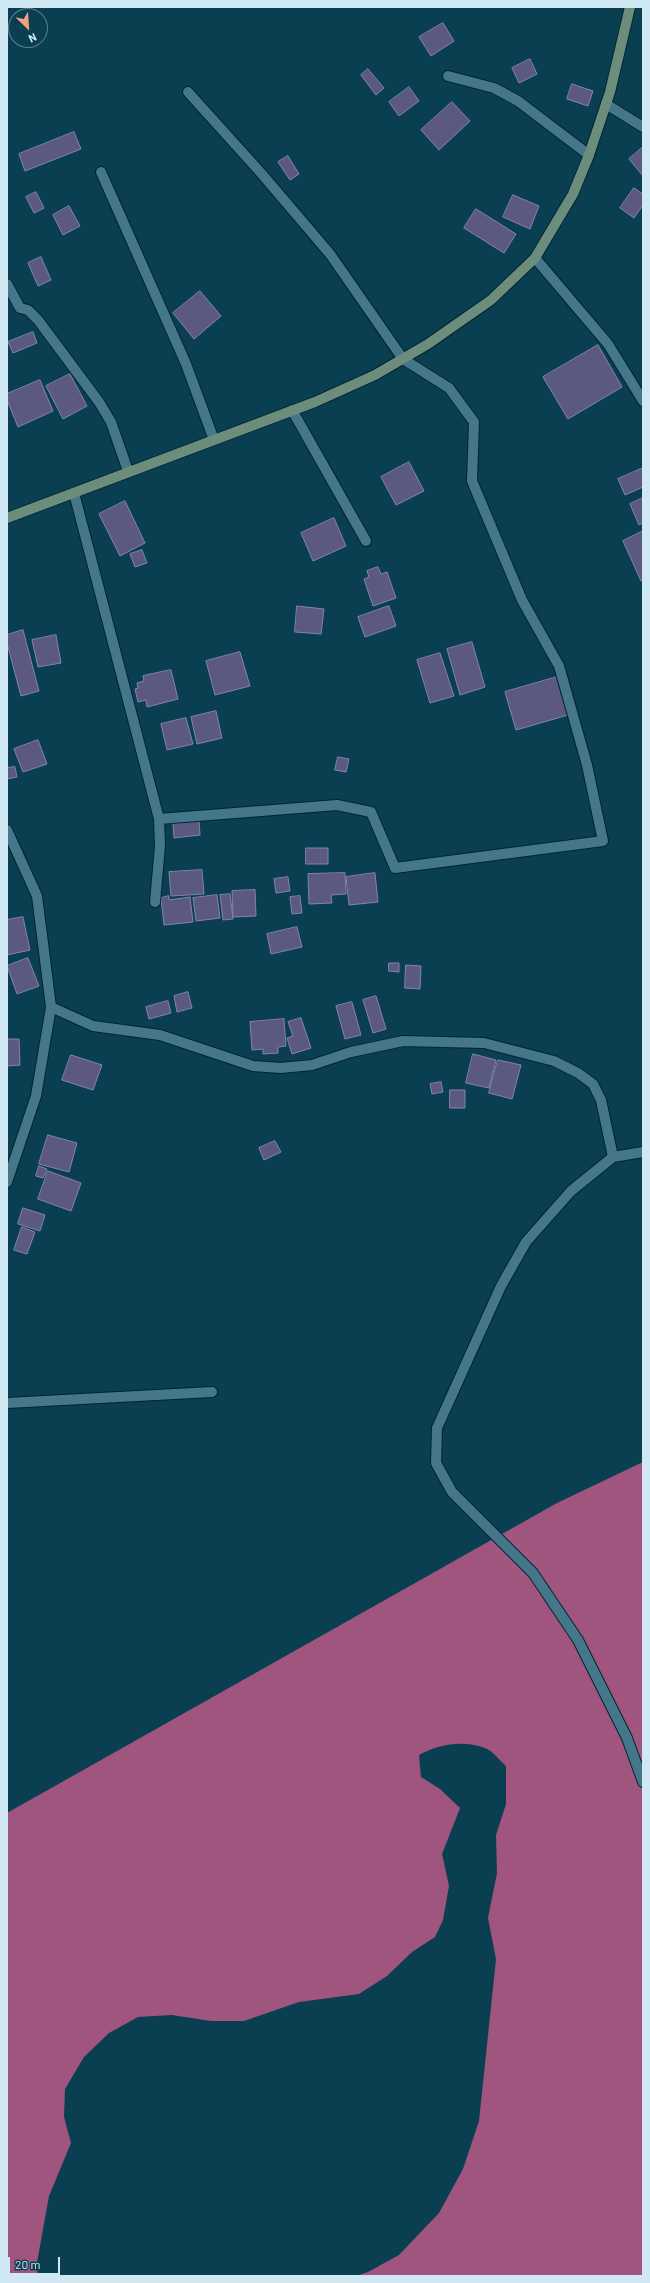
<!DOCTYPE html>
<html>
<head>
<meta charset="utf-8">
<style>
	body { margin:0 }
	#map { position:relative; width:650px; height:2283px; overflow:hidden; background:#0a3f51; font-family:Barlow,sans-serif }
	canvas { display:block }
	.frame { position:absolute; inset:0; border:8px solid #cfe8f3; pointer-events:none }
	.north { position:absolute; left:8px; top:8px; width:40px; height:40px; box-sizing:border-box; background:#0a3f51; border:1px solid #598392; border-radius:50%; rotate:155deg; font-size:11px; font-weight:700; line-height:16px; text-align:center; color:#cfe8f3 }
	.north::after { content:''; display:block; margin:auto; width:14px; height:18px; background:#f1a17b; clip-path:polygon(50% 0,100% 100%,50% 72%,0 100%) }
	.scale { position:absolute; left:8px; top:2257px; width:52px; height:18px; box-sizing:border-box; border:2px solid #cfe8f3; border-top:0; padding-left:5px; font-size:12px; line-height:14px; white-space:nowrap; color:#cfe8f3; -webkit-text-stroke:3px #0a3f51; paint-order:stroke }
</style>
</head>
<body>
<div id="map">
<canvas width="650" height="2283"></canvas>
<div class="frame"></div>
<div class="north">N</div>
<div class="scale">20 m</div>
</div>
<script>
const ctx = document.querySelector('canvas').getContext('2d');
ctx.lineJoin = 'round';
function fillPath(path, color) { ctx.fillStyle = color; ctx.fill(path, 'evenodd'); }
function strokePath(path, color, width, dash) { ctx.strokeStyle = color; ctx.lineWidth = width; ctx.lineCap = dash ? 'butt' : 'round'; ctx.setLineDash(dash || []); ctx.stroke(path); }
const forest = new Path2D(`
	M643 1462V2276H356L368 2272 399 2255 439 2213 463 2169 479 2121 496 1959 488 1918 497 1873 496 1835 506 1804V1766C500 1761 492 1750 485 1748 463 1740 439 1744 419 1755L421 1777 440 1789 460 1808 442 1854 449 1886 443 1920 435 1937 412 1952 387 1976 359 1994 299 2002 244 2021H211L172 2015 138 2017 109 2033 84 2057 65 2089 64 2117 71 2143 49 2196 36 2268 39 2276H7V1813L557 1503Z`);
const building = new Path2D(`
	M443 23 454 41 431 56 419 37Z
	M530 59 537 74 519 83 512 68Z
	M368 69 384 88 376 95 361 75Z
	M572 84 593 91 588 106 567 99Z
	M409 87 419 101 399 116 389 102Z
	M452 102 470 121 439 150 421 130Z
	M74 132 81 149 25 171 19 154Z
	M643 147V176L629 159Z
	M288 156 299 174 290 180 278 162Z
	M634 188 643 194V205L634 218 620 208Z
	M36 192 44 208 34 213 26 197Z
	M513 195 539 206 530 229 503 217Z
	M69 206 80 226 63 235 53 215Z
	M476 209 516 234 504 253 464 228Z
	M41 257 51 280 38 286 28 263Z
	M200 291 221 316 194 339 173 313Z
	M33 332 37 343 13 353 8 342Z
	M598 345 622 387 568 419 543 377Z
	M70 374 87 406 63 419 46 386Z
	M40 380 53 411 18 427 7 400V394Z
	M409 462 424 491 396 505 381 477Z
	M643 468V487L625 495 618 479Z
	M643 498V523L639 525 630 504Z
	M125 501 145 543 120 556 99 514Z
	M334 518 346 546 313 561 301 533Z
	M643 531V580L641 581 623 541Z
	M142 550 147 563 135 567 130 554Z
	M378 567 381 574 387 572 396 598 373 606 364 579 369 577 367 571Z
	M297 606 324 609 321 634 295 632Z
	M389 606 396 626 365 637 358 617Z
	M23 630 39 691 21 696 7 643V635Z
	M56 635 61 663 38 667 32 640Z
	M472 642 485 687 460 695 447 649Z
	M240 652 250 686 215 695 206 661Z
	M440 653 454 696 430 703 417 660Z
	M171 670 178 699 147 707 146 700 138 702 135 689 138 688 137 683 144 681 143 676Z
	M557 677 568 715 516 730 505 692Z
	M216 711 222 738 197 744 191 717Z
	M186 718 193 744 167 750 161 724Z
	M38 740 47 764 23 772 14 749Z
	M338 757 349 759 346 772 335 770Z
	M15 767 17 777 7 779V768Z
	M199 821 200 835 174 838 173 824Z
	M306 848H328V864H306Z
	M202 870 204 894 171 896 169 872Z
	M345 873 346 894 331 895 332 903 309 904 308 874Z
	M375 873 378 902 349 905 346 877Z
	M288 877 290 891 276 893 274 879Z
	M255 890 256 916 233 917 232 891Z
	M230 894 233 919 223 920 220 895Z
	M217 895 220 918 196 921 193 898Z
	M169 896V900L190 897 193 922 164 925 161 898Z
	M300 896 302 913 292 914 290 897Z
	M23 917 30 950 7 955V920Z
	M297 927 302 947 271 954 267 934Z
	M28 958 39 986 17 994 7 966Z
	M389 963H399V972L389 971Z
	M406 965 421 966 420 989 405 988Z
	M188 992 192 1008 177 1012 174 996Z
	M376 996 386 1029 373 1033 363 1000Z
	M168 1001 171 1013 149 1019 146 1007Z
	M352 1002 361 1035 345 1039 336 1006Z
	M301 1018 311 1048 292 1054 287 1038 293 1036 288 1022Z
	M284 1019 286 1046 278 1047V1053L263 1054V1049L252 1050 250 1022Z
	M7 1039H19L20 1065 7 1066Z
	M473 1054 496 1060 489 1088 466 1083Z
	M71 1055 102 1065 93 1090 62 1080Z
	M498 1060 521 1065 512 1099 489 1093Z
	M441 1082 443 1092 432 1094 430 1084Z
	M450 1090H465V1108H450Z
	M48 1135 77 1143 69 1172 39 1164Z
	M275 1141 281 1152 264 1160 259 1148Z
	M39 1166 47 1169 43 1178 36 1176Z
	M48 1171 81 1183 71 1211 38 1199Z
	M23 1208 45 1215 40 1231 18 1224Z
	M22 1227 35 1232 27 1254 14 1250Z`);
const street = new Path2D(`
	M448 76 494 88 518 101 589 155
	M606 104 643 127
	M101 172 186 364 214 440
	M535 258 608 344 643 401
	M7 284 20 308 28 310 38 320 99 402 111 422 128 471
	M292 410 366 541
	M74 493 159 819 160 846 155 902
	M159 819 337 805 371 812 395 868 603 841 587 765 559 666 522 600 472 481 474 422 449 388 403 359 330 254 261 173 188 92
	M7 830 37 896 51 1007 36 1096 7 1182
	M51 1007 93 1026 160 1035 253 1066 281 1068 312 1065 351 1052 403 1041 484 1043 554 1061 578 1073 593 1084 601 1100 613 1157
	M643 1152 613 1157 571 1191 526 1242 501 1286 437 1428 436 1463 452 1492 533 1573 578 1640 627 1738 643 1782
	M7 1403 212 1392`);
const secondary = new Path2D(`
	M7 518 315 402 375 375 428 344 491 300 535 258 573 194 589 155 610 92 630 7`);
fillPath(forest, '#a0557f');
fillPath(building, '#5c5980');
strokePath(building, '#8583ac', 1);
strokePath(street, '#002532', 12);
strokePath(secondary, '#002532', 12);
strokePath(street, '#457689', 10);
strokePath(secondary, '#6c8d7c', 10);
</script>
</body>
</html>
